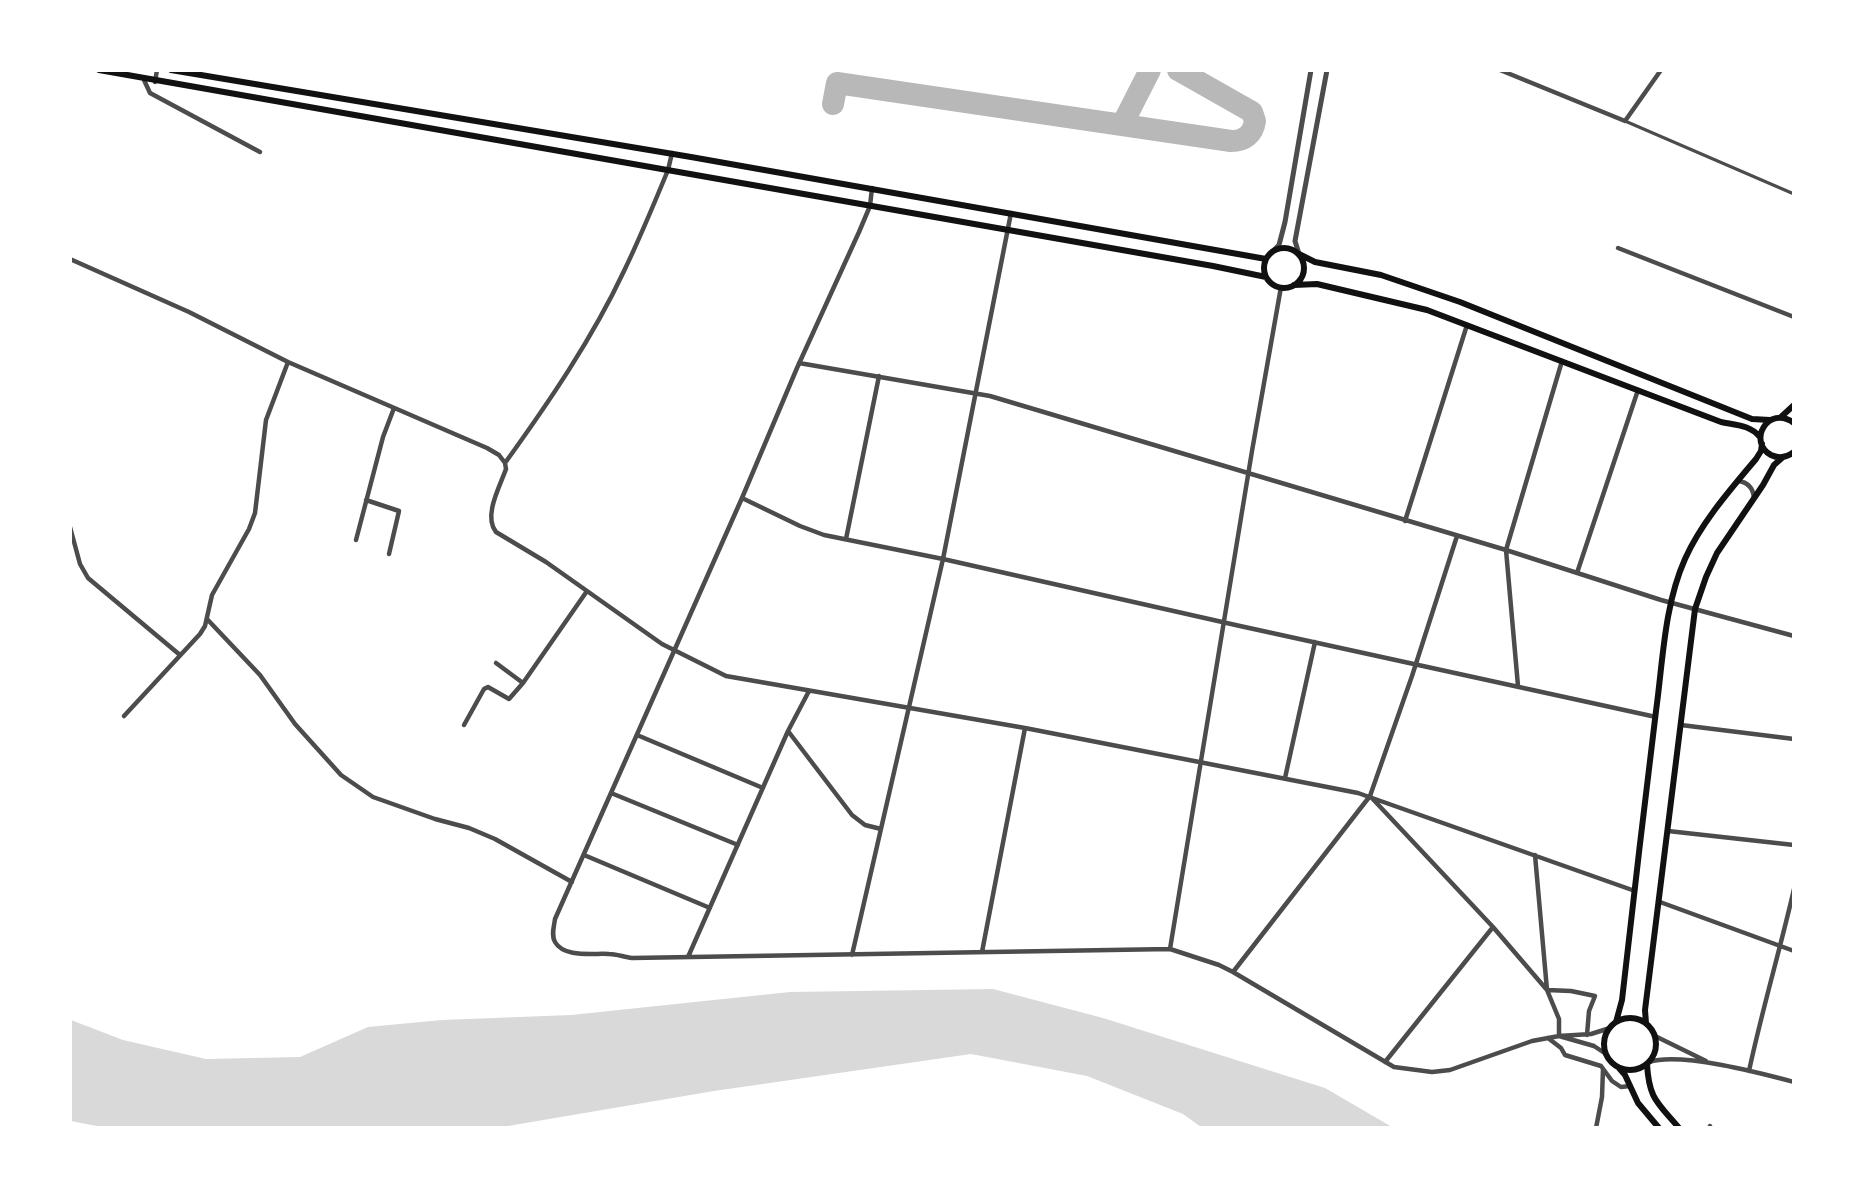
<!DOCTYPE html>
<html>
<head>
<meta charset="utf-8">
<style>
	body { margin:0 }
	#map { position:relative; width:1864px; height:1198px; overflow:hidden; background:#fff; font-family:"Space Grotesk",sans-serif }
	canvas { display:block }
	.frame { position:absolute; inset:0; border:72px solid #fff; pointer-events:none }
</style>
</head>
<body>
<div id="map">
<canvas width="1864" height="1198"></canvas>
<div class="frame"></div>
</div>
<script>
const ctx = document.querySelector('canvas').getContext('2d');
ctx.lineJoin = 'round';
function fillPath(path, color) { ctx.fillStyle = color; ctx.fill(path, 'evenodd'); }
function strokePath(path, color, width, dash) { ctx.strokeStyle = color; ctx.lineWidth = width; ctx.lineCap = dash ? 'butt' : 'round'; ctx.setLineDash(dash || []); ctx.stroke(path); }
const water = new Path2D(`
	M993 989 1103 1018 1325 1088 1392 1127H1201L1183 1114 1087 1076 971 1054 714 1091 502 1127 107 1128 71 1121V1020L123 1040 206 1059 300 1057 368 1027 442 1020 571 1015 790 992Z`);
const taxiway = new Path2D(`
	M833 104 837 83 1231 141C1245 141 1253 134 1255 121L1252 112 1178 70
	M1123 123 1150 70`);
const pedestrian = new Path2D(`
	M1625 121 1794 194`);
const minor = new Path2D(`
	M1500 70 1625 121 1661 70
	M144 80 150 93 260 152
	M155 82 157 70
	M872 188 870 206 859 232 797 368 742 498 555 919C554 927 551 935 555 942 564 958 593 953 609 954 616 954 624 957 632 958L1170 949 1219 965 1233 972 1394 1067 1432 1072 1450 1070 1532 1041 1559 1036V1019L1547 990 1493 927 1370 796
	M1618 248 1794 317
	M70 259 189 312 288 362 487 448 499 455 505 463
	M799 363 990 396 1506 550 1661 600 1794 636
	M505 463 506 469C500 486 483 516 496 532L546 562 662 644 726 676 1025 728 1358 793 1635 891
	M505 463C549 402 592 339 624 271 640 238 654 204 668 170L672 153
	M1738 481C1748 482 1753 488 1754 498
	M742 498 800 526 824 535 943 559 1240 626 1656 717
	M366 500 399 511 389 554
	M1405 521 1467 325
	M70 527 80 564 88 578 180 655
	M846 539 879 376
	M356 540 383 437 394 408
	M1577 573 1638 390
	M207 619 260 675 295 724 341 775 373 797 435 819 469 828 495 839 572 882
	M496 663 523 683 587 591
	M1518 686 1506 550 1562 361
	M124 716 200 634 205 626 212 595 249 529 255 513 266 420 288 362
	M464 725 484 689 488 687 509 699 523 683
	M1681 725 1794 739
	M788 731 852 815 865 825 881 829
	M637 735 763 788
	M1285 778 1315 642
	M611 793 738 845
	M1668 831 1794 845
	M584 855 710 908
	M1535 855 1547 990
	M1660 902 1794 951
	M1170 949 1252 451 1281 287
	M982 952 1025 728
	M852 955 943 559 1011 213
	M688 957 788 731 809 691
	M1233 972 1370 796 1412 676 1457 536
	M1547 990 1571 991 1595 996 1589 1011 1587 1035
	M1655 1036 1706 1061
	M1548 1038 1561 1048 1565 1055 1601 1066 1612 1081 1621 1087 1630 1086
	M1606 1054 1594 1046 1559 1036 1591 1034 1610 1028
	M1385 1062 1493 927
	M1649 1062C1681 1052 1760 1073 1794 1082
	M1749 1071C1762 1010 1780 950 1794 889
	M1596 1128 1602 1097 1603 1069
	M1709 1128 1710 1126`);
const tertiary = new Path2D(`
	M1274 250 1279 245 1285 222 1311 70
	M1299 254 1295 241 1327 70`);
const secondary = new Path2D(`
	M99 70 1213 266 1266 277
	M171 70 691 157 1266 259
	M1264 268a20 20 0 1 1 40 0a20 20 0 1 1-40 0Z
	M1299 254 1315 262 1381 275 1460 302 1752 419 1770 420
	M1294 285 1317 284 1427 310 1721 422C1736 425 1750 425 1760 437
	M1781 417 1794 405
	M1794 423C1768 404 1747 442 1771 455 1779 459 1787 457 1794 452
	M1604 1044a26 26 0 1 1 52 0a26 26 0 1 1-52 0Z
	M1616 1022 1622 1000C1633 904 1644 807 1656 711 1663 661 1664 606 1685 559 1701 523 1730 490 1756 459L1761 451 1762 444
	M1646 1023 1645 1010 1695 609 1706 577 1717 553 1763 485 1774 465 1783 457
	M1647 1064C1649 1099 1657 1102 1679 1128
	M1619 1068 1625 1075 1638 1103 1659 1128`);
fillPath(water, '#d9d9d9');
strokePath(taxiway, '#b8b8b8', 22);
strokePath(pedestrian, '#4c4c4c', 3);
strokePath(minor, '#4c4c4c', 4.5);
strokePath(tertiary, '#4c4c4c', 5);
strokePath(secondary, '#111', 6);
</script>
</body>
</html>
